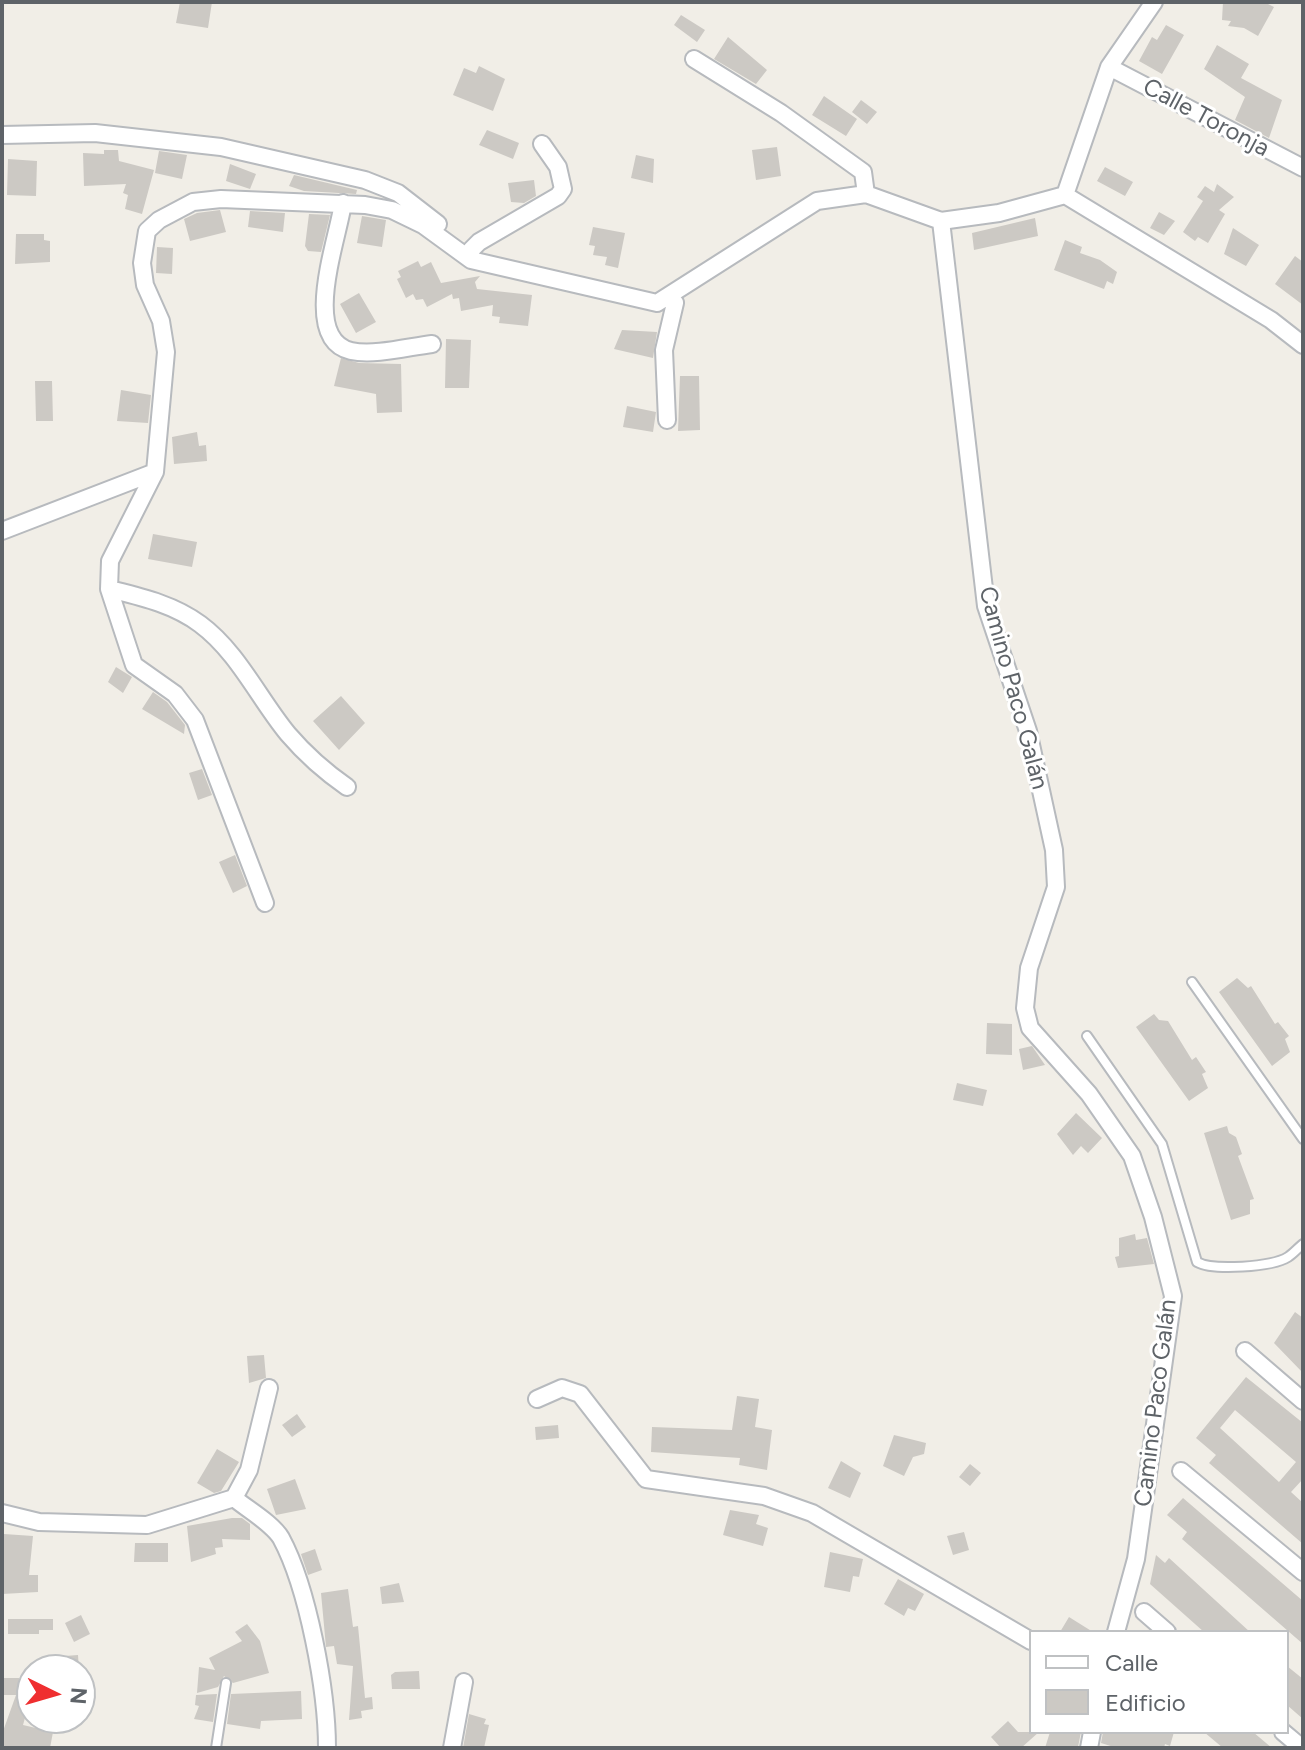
<!DOCTYPE html>
<html>
<head>
<meta charset="utf-8">
<style>
	body { margin:0 }
	#map { position:relative; width:1305px; height:1750px; overflow:hidden; background:#f1eee7; font-family:Figtree,sans-serif }
	canvas { display:block }
	.frame { position:absolute; inset:0; border:4px solid #5e6368; pointer-events:none }
	.legend { position:absolute; left:1029px; top:1630px; width:260px; height:104px; box-sizing:border-box; background:#fff; border:2px solid #bfc1c3; margin:0; padding:10px 14px; list-style:none; font-size:24px; color:#5e6368 }
	.legend li { display:flex; align-items:center; gap:16px; height:40px }
	.legend b { width:40px; border:2px solid #bfc1c3 }
	.north { position:absolute; left:16px; top:1654px; width:80px; height:80px; box-sizing:border-box; background:#fff; border:2px solid #bfc1c3; border-radius:50%; rotate:95deg; font-size:22px; font-weight:700; line-height:32px; text-align:center; color:#5e6368 }
	.north::after { content:''; display:block; margin:auto; width:28px; height:36px; background:#ef2f30; clip-path:polygon(50% 0,100% 100%,50% 72%,0 100%) }
</style>
</head>
<body>
<div id="map">
<canvas width="1305" height="1750"></canvas>
<div class="frame"></div>
<ul class="legend">
<li><b style="height:10px;background:#fff"></b>Calle</li>
<li><b style="height:22px;background:#ccc9c4"></b>Edificio</li>
</ul>
<div class="north">N</div>
</div>
<script>
const ctx = document.querySelector('canvas').getContext('2d');
ctx.lineJoin = 'round';
function fillPath(path, color) { ctx.fillStyle = color; ctx.fill(path, 'evenodd'); }
function strokePath(path, color, width, dash) { ctx.strokeStyle = color; ctx.lineWidth = width; ctx.lineCap = dash ? 'butt' : 'round'; ctx.setLineDash(dash || []); ctx.stroke(path); }
function drawText(font, color, halo, rows, align = 'center') {
  ctx.font = font + ' Figtree,sans-serif'; ctx.lineWidth = 6; ctx.setLineDash([]); ctx.textBaseline = 'middle'; ctx.strokeStyle = halo; ctx.fillStyle = color; for (const [text, x, y, turn = 0] of rows) {
    ctx.save(); ctx.translate(x, y); ctx.rotate((+turn || 0) * Math.PI / 180); ctx.textAlign = isNaN(turn) ? turn : align; if (halo) ctx.strokeText(text, 0, 0); ctx.fillText(text, 0, 0); ctx.restore();
  }
}
const building = new Path2D(`
	M180 2H212L208 28 176 23Z
	M1223 2H1264L1274 7 1258 36 1244 28 1228 26 1231 21 1222 20Z
	M681 15 705 30 697 42 674 25Z
	M1166 25 1184 35 1162 74 1139 61 1152 37 1157 40Z
	M728 37 767 70 756 84 714 59Z
	M1217 45 1249 64 1241 78 1282 100 1269 138 1235 120 1245 97 1204 69Z
	M479 66 505 79 493 111 453 95 464 68 476 73Z
	M824 96 857 119 846 136 812 115Z
	M861 100 877 112 867 124 852 112Z
	M487 130 519 143 513 159 479 145Z
	M777 147 781 176 756 180 752 150Z
	M104 150H118L119 161 154 170 142 214 125 209 128 195 123 193 126 184 84 186 83 153 104 154Z
	M159 151 187 155 182 179 155 173Z
	M636 155 654 159 653 183 631 178Z
	M8 159 37 161 36 196 7 195Z
	M230 164 256 174 250 189 226 181Z
	M1105 167 1133 182 1125 196 1097 181Z
	M294 175 357 190 356 194 304 191 289 186Z
	M534 180 536 196 524 203 511 202 508 183Z
	M1217 184 1234 197 1219 210 1225 214 1208 243 1198 237 1195 241 1183 232 1203 201 1197 197 1205 186 1214 192Z
	M220 210 226 232 190 241 184 219 197 213Z
	M250 211 285 213 283 232 248 227Z
	M1159 212 1175 221 1164 235 1150 228Z
	M309 214 330 215 321 252 308 251 305 246Z
	M362 216 386 220 382 247 357 243Z
	M1035 218 1038 236 974 250 972 233Z
	M593 227 625 233 618 268 605 265 607 257 593 255 595 246 589 245Z
	M1233 228 1259 245 1246 266 1224 254Z
	M16 234H44V240L50 241V262L15 264Z
	M1065 240 1082 247 1080 253 1100 260 1117 272 1113 284 1107 281 1104 289 1054 270Z
	M157 247 173 248 172 274 156 273Z
	M1295 256 1303 262V305L1275 284Z
	M418 261 421 267 431 262 441 283 480 276 475 282 477 289 532 295 528 326 499 323 500 317 492 316 493 305 461 311 459 298 453 299 452 294 427 307 423 299 416 300 413 294 406 298 397 279 401 277 398 271Z
	M359 293 376 322 356 333 340 304Z
	M622 330 657 332 653 358 614 349Z
	M446 339 471 340 469 388H445Z
	M341 358 359 363 401 364 402 412 377 413 376 394 334 386Z
	M680 376H699L700 430 678 431Z
	M35 381H52L53 421H36Z
	M121 390 151 395 148 423 117 421Z
	M627 406 656 412 653 432 623 427Z
	M197 432 199 446 206 445 207 461 174 464 172 437Z
	M153 534 197 542 192 567 148 559Z
	M116 667 132 677 123 693 108 682Z
	M153 692 167 702 185 725 184 734 142 709Z
	M341 696 365 723 339 750 313 721Z
	M202 769 212 795 198 800 189 773Z
	M235 855 247 886 233 893 219 862Z
	M1237 978 1248 988 1251 986 1275 1024 1278 1022 1289 1036 1285 1039 1290 1052 1272 1066 1219 992Z
	M1154 1014 1159 1020 1168 1021 1192 1060 1196 1057 1206 1072 1202 1074 1208 1088 1189 1101 1136 1027Z
	M987 1023 1012 1024V1055L986 1054Z
	M1032 1046 1045 1065 1023 1070 1019 1049Z
	M957 1083 987 1090 983 1106 953 1100Z
	M1076 1113 1102 1138 1088 1153 1081 1146 1073 1155 1057 1134Z
	M1227 1126 1229 1133 1236 1137 1242 1154 1238 1156 1254 1199 1250 1200V1214L1231 1220 1204 1133Z
	M1135 1234 1136 1240 1147 1238 1154 1264 1118 1268 1115 1257 1119 1256V1238Z
	M1295 1312 1303 1318V1373L1274 1343Z
	M264 1355 266 1378 249 1383 247 1356Z
	M1246 1377 1303 1423V1479L1291 1492 1303 1503V1544L1209 1463 1216 1455 1196 1438ZM1235 1410 1296 1462 1279 1482 1220 1428Z
	M737 1396 759 1399 755 1427 772 1430 767 1470 739 1465 740 1458 651 1452 652 1427 732 1430Z
	M297 1414 306 1427 292 1437 282 1425Z
	M558 1425 559 1438 536 1440 535 1427Z
	M894 1435 926 1443 924 1454 913 1457 904 1476 883 1466Z
	M217 1449 239 1462 221 1491 214 1493 197 1483Z
	M841 1461 861 1473 850 1498 828 1488Z
	M970 1464 981 1473 970 1486 959 1477Z
	M295 1479 306 1509 276 1515 267 1489Z
	M1183 1498 1303 1601V1644L1182 1539 1187 1532 1167 1515Z
	M730 1510 759 1515 756 1524 768 1528 763 1546 723 1535Z
	M232 1518H242L250 1524V1540L222 1539 223 1547 215 1548 216 1554 191 1562 187 1526Z
	M964 1532 969 1550 953 1555 947 1536Z
	M4 1534 33 1536 29 1575H38V1592L2 1594Z
	M135 1543H168V1562H134Z
	M315 1549 322 1570 308 1575 301 1554Z
	M830 1552 863 1559 859 1577 853 1576 850 1592 824 1587Z
	M1156 1555 1165 1563 1169 1558 1250 1632H1204L1150 1584Z
	M898 1579 924 1594 915 1611 908 1608 904 1616 884 1604Z
	M399 1583 404 1602 382 1604 380 1587Z
	M348 1589 353 1627 358 1626 365 1698 372 1697 373 1709 361 1711 362 1718 349 1720 353 1666 337 1664 334 1646 326 1647 321 1593Z
	M81 1615 90 1634 74 1642 65 1623Z
	M1069 1617 1093 1632H1060Z
	M8 1619H53V1630H39V1634H8Z
	M247 1624 260 1641 269 1673 233 1683 224 1676 218 1687 197 1693 199 1667 215 1670 209 1658 242 1641 235 1632Z
	M78 1655 79 1670H53L52 1657Z
	M1287 1666 1303 1679V1719L1287 1705Z
	M419 1671 420 1689H392L391 1675 395 1672Z
	M2 1678H19V1695H3Z
	M301 1691 302 1719 261 1721 260 1729 227 1724 231 1694Z
	M217 1694 213 1722 194 1719 199 1706 195 1705 196 1695Z
	M16 1695 30 1700 23 1725 53 1732 50 1748H2V1734Z
	M469 1714 486 1719 484 1724 489 1725 484 1748H463Z
	M1008 1721 1018 1732H1039L1021 1748H1001L991 1737Z
	M1050 1732H1081L1078 1747 1045 1748Z
	M1103 1732H1174L1170 1746 1165 1744 1164 1748H1117L1101 1743Z
	M1204 1732H1253L1272 1748H1223Z`);
const lane = new Path2D(`
	M1192 982 1303 1139
	M1087 1036 1162 1144 1197 1262C1213 1271 1272 1267 1288 1257 1293 1254 1298 1248 1303 1244
	M216 1748 226 1683`);
const street = new Path2D(`
	M694 59 781 113 863 172 866 194
	M1109 67 1303 168
	M2 135 95 133 221 147 365 180 398 193 438 224
	M1065 195 1109 67 1154 2
	M343 203C338 239 300 339 351 351 374 356 408 347 432 344
	M941 221 986 606 1028 731 1054 850 1056 887 1029 968 1025 1008 1030 1028 1089 1094 1132 1156 1153 1217 1173 1296 1136 1559 1116 1632
	M471 260V250L479 242 558 196 563 189 558 167 542 144
	M667 420 664 350 675 303 667 297
	M2 531 155 472
	M109 589C141 597 173 604 200 624 238 652 259 699 288 734 306 755 324 771 347 787
	M265 903 195 720 175 694 134 665 109 589 110 561 155 472 166 352 161 321 145 285 142 263 147 231 159 220 193 202 221 199 365 205 392 210 423 225 471 260 657 303 817 201 866 194 941 221 999 213 1065 195 1271 320 1303 345
	M1245 1351 1303 1401
	M537 1399 562 1388 580 1394 646 1479 764 1496 812 1513 1031 1641
	M1181 1471 1303 1572
	M234 1498C247 1509 272 1523 281 1538 308 1588 327 1691 327 1748
	M2 1513 39 1522 147 1525 234 1498 249 1470 269 1388
	M1144 1612 1167 1632
	M1283 1732 1302 1748
	M452 1748 464 1682
	M1089 1748 1092 1732`);
const streetNames = [
	["Calle Toronja",1206,118,28],
	["Camino Paco Galán",1013,688,75],
	["Camino Paco Galán",1156,1403,-83]
];
fillPath(building, '#ccc9c4');
strokePath(lane, '#b7babe', 12);
strokePath(street, '#b7babe', 20);
strokePath(lane, '#fff', 8);
strokePath(street, '#fff', 16);
drawText('24px', '#5e6368', '#fff', streetNames);
</script>
</body>
</html>
